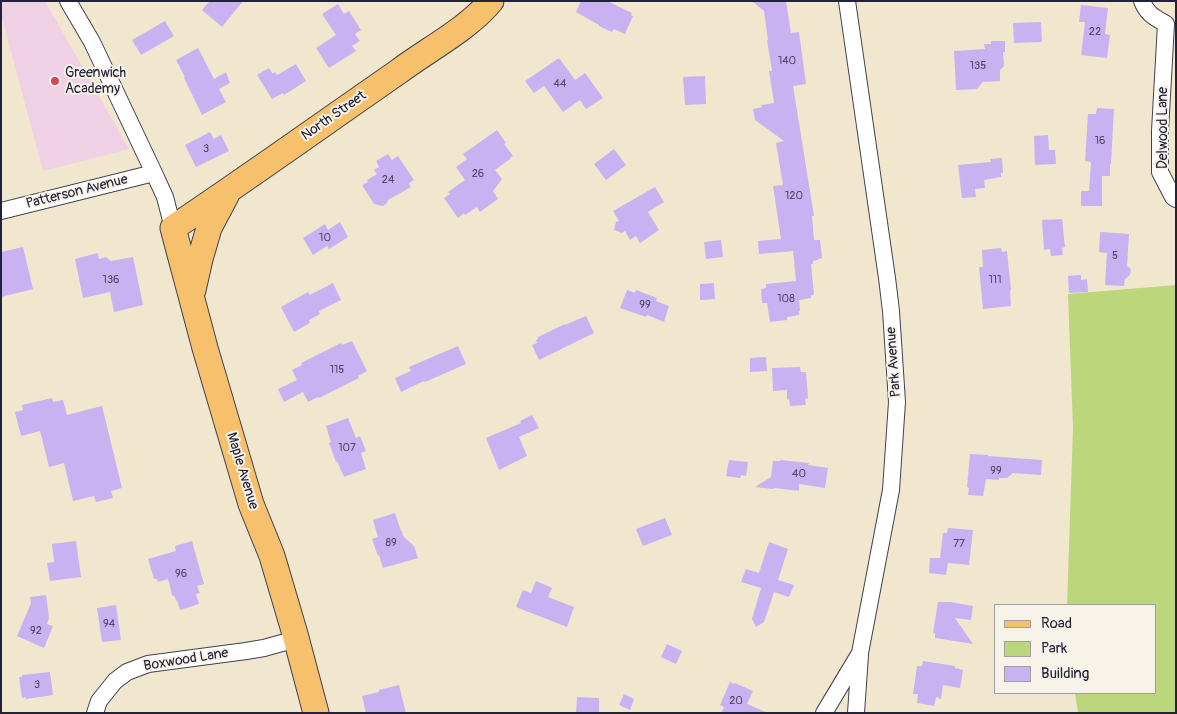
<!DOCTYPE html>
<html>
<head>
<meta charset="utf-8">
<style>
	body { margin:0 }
	#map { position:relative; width:1177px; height:714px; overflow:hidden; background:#f1e7ce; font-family:Pangolin,sans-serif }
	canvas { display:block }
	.frame { position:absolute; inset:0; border:2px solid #22223b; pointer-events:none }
	.legend { position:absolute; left:994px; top:604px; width:162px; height:90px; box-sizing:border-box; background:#f7f3e8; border:1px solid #a29fa3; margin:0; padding:6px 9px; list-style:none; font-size:15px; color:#22223b }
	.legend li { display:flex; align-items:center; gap:10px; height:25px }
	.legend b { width:25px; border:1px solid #a29fa3 }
</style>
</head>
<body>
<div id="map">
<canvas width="1177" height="714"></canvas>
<div class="frame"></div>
<ul class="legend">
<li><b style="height:6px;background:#f7c06c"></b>Road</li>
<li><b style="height:14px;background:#bcd67c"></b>Park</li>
<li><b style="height:14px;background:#c9b2f1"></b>Building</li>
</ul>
</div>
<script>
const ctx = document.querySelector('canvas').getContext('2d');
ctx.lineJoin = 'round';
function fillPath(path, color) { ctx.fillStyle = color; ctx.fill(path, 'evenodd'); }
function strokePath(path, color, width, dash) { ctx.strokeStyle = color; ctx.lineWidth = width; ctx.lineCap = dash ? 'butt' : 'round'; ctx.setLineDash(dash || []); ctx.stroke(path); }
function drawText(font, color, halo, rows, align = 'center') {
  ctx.font = font + ' Pangolin,sans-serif'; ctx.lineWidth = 4; ctx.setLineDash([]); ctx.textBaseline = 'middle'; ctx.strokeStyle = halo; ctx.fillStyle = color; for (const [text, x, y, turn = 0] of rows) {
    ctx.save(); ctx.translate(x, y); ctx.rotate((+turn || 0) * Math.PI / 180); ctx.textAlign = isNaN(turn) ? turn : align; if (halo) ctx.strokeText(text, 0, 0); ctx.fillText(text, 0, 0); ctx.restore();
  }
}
const built = new Path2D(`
	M1 1H45L129 149 43 171 1 14Z`);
const green = new Path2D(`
	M1176 285V713H1078L1075 693H1156V605H1067L1073 428 1068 294Z`);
const building = new Path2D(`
	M210 1H243L222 27 202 10Z
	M581 1H607L632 13 631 15 633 16 625 34 614 29 612 32 599 26V25L576 12Z
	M752 1H786L791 33 799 32 806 84 793 86 814 216H812L814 240H820L822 258 818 259V260L813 261V264H811L814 295H811V298L799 300 800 311H799V315L787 317V320L770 322 767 303H762L761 289 766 288V284L796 281 793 251 759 254 758 241 781 239 773 186 783 185 776 143 784 141 755 120 753 109 762 107 761 105 774 103 769 71H772L767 40H768L764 11Z
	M338 4 344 14 349 11 361 30 355 34 360 41 352 46 356 51 329 68 316 48 336 35 322 14Z
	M1081 5 1108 8 1105 34 1110 35 1107 58 1081 55 1085 22H1079Z
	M165 21 174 36 141 55 132 40Z
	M1041 22 1042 42 1014 43 1013 23Z
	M991 41H1005V52H1003L1004 66 1000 70V81L982 82V83L977 89 956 90 954 51 985 49 984 44H991Z
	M198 48 214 79 226 72 230 83 219 89 226 102 202 115 184 78 185 77 176 60Z
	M559 58 575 80 585 73 603 98 586 109 580 100 563 112 544 86 534 93 525 81Z
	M296 64 306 81 284 95 283 93 272 99 257 75 269 68 273 74 275 72 277 75Z
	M705 76 706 104 685 105 683 77Z
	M1097 108 1114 109 1111 164H1110V176H1102V206H1081V191H1089L1091 162 1085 161 1088 114H1096Z
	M497 130 506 143 504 144 513 156 510 158V159L495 170 502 179 493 191 498 199 480 212 477 207 465 215 464 213 458 218 444 198 450 194 448 192 465 180 456 167 467 159 463 154Z
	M210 132 214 139 221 135 229 151 196 167 185 145Z
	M1048 135 1049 150H1055L1056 164 1035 165 1034 136Z
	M614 149 626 165 606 180 594 164Z
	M388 154 392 160 398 156 414 180 409 183 411 187 388 200 387 203 383 206 374 204 362 185 368 182 367 180 377 174 374 170 379 167 376 161Z
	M1002 158 1003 173H1001V177L984 180 985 188 975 189 976 197 962 198 958 165 991 162 990 159Z
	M655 187 664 202 648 212 659 230 640 243 636 236 630 240 625 231 622 233 614 230 616 222 619 221 613 211Z
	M1062 219 1065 247 1062 248 1063 255 1051 256 1050 249 1044 250 1042 220Z
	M340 222 348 237 329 249 327 246 313 255 303 238 325 224 328 230Z
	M1100 232 1129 234 1127 266 1131 269 1130 275 1125 279 1124 286 1105 285 1107 253 1099 252Z
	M721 240 723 257 706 259 704 242Z
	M23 247 33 289 1 297V252Z
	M1001 248 1002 252 1007 251 1011 290H1010L1011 306 983 309 979 267H983L982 250Z
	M98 253 99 259 106 257 111 261 133 257 143 305 114 312 110 292 83 298 75 259Z
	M1081 275V280L1087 279 1088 292 1069 293 1068 276Z
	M333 283 341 300 319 311 320 314 309 320 310 323 294 332 281 307 308 292 310 295Z
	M714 283 715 299 700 300V284Z
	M627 290 635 293 636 290 657 298 656 301 669 306 664 322 647 315 646 317 620 308Z
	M586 316 594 333 539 360 532 345 537 343 536 340 538 339V337L565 324V325Z
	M352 341 367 371 358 376 359 378 319 398 318 397 308 402 303 392 284 402 278 389 297 380 292 370 302 365 301 363 341 343 342 345Z
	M458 346 466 364 425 382 424 381 401 392 395 378 411 371 409 367Z
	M766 357 767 371 750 372V358Z
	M800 367 801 372H806L808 398 805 399 806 405 790 406 789 399 787 400V390L773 391 772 368Z
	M52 398 53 402 63 400 67 415 102 406 122 488 111 491 113 498 96 502 94 496 73 501 64 463 49 467 40 431 21 436 15 412 23 410 22 405Z
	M532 415 539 428 519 437 527 456 499 470 486 438 521 423 520 421Z
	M348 418 356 438 360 436 366 451 361 453 366 469 344 477 337 461 336 462 329 443 331 442 326 426Z
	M970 454 988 455V456L1042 460 1041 475 1012 473V474L1007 478H999V480L986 479 983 496 968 495 969 488 967 487Z
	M729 460 748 462 746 476 741 475 740 478 726 476Z
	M780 460 809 463 808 465 828 468 825 488 799 484V491L775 488 773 489 755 487 771 477 773 461H780Z
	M395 513 401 531H402L403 536 414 546 418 558 383 568 379 555 378 556 372 539 378 537 373 520Z
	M665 518 672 535 643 546 636 529Z
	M948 528 973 530 969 565 948 563 946 575 929 573 930 558H940L943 533H947Z
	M76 541 81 577 50 581 47 563 54 562 52 544Z
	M192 541 204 584 197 586 200 593 196 594 199 604 180 610 177 600 176 601 175 597 172 595 168 579 158 582 157 579H154L148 559 176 551 175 546Z
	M769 542 788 549 778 580 794 585 789 597 774 592 764 622 756 627 752 619 761 588 741 582 746 569 759 573Z
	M536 581 552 588 548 597 574 607 567 627 516 607 523 590 531 593Z
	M46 595 49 618 47 624 53 626 44 648 17 636 31 603 30 597Z
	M938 602H950L973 606 971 620 955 618 973 644 935 638V633H933Z
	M116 605 121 640 102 642 97 608Z
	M667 644 682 651 676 664 661 657Z
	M923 661 955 666V668L963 670 960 688 943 685 941 699 936 697 934 706 917 703 918 694H913L917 666H922Z
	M50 672 53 695 26 699 25 697 22 698 19 677H22V675Z
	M730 682 734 684 735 683 753 691 747 704 768 713H721L724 707 720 705Z
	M399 685 406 713H366L362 696 379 692V690Z
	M624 694 634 699 630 710 619 705Z
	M577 697 599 698V713H576Z`);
const minor = new Path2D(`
	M68 1 92 42 154 173 165 197 173 228
	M1142 1C1147 14 1154 17 1166 24
	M1166 24 1160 131V172L1173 197 1176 199
	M1 211 154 173
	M95 713 99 701 115 681 127 672 148 664 246 651 264 648 296 639
	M824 713 860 653 891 490 897 402 891 311 887 278 847 1
	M856 713 860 655`);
const primary = new Path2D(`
	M193 290 200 259 209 228 227 194
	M316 713 295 634 272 556 251 504 205 348 173 228C249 177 323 124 398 72 427 50 468 29 491 1`);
const markers = [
	[55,81,5,"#d1495b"]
];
const numberNames = [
	["22",1095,32],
	["140",787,61],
	["135",978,66],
	["44",560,84],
	["16",1100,141],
	["3",206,149],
	["26",478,174],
	["24",388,180],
	["120",794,196],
	["10",325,238],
	["5",1115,256],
	["136",111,280],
	["111",995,280],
	["108",786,299],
	["99",645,305],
	["115",337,370],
	["107",347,448],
	["99",996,471],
	["40",799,474],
	["89",391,543],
	["77",959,544],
	["96",181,574],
	["94",109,624],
	["92",36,631],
	["3",37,685],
	["20",736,701]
];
const poiNames = [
	["Greenwich",65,73],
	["Academy",65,89]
];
const streetNames = [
	["North Street",334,116,-35],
	["Delwood Lane",1163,128,-90],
	["Patterson Avenue",77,192,-14],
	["Park Avenue",894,362,-94],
	["Maple Avenue",242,471,73],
	["Boxwood Lane",186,660,-9]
];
fillPath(built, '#f0d0e5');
fillPath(green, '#bcd67c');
fillPath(building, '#c9b2f1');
strokePath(minor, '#414051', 18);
strokePath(primary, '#414051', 27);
strokePath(minor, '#fff', 16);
strokePath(primary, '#f7c06c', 25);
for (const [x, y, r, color] of markers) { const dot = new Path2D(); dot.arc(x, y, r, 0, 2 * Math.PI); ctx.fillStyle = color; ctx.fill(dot); strokePath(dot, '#f7f3e8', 2); }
drawText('11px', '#4c4668', null, numberNames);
drawText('14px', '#22223b', '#f7f3e8', poiNames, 'left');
drawText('14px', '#22223b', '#f7f3e8', streetNames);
</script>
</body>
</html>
